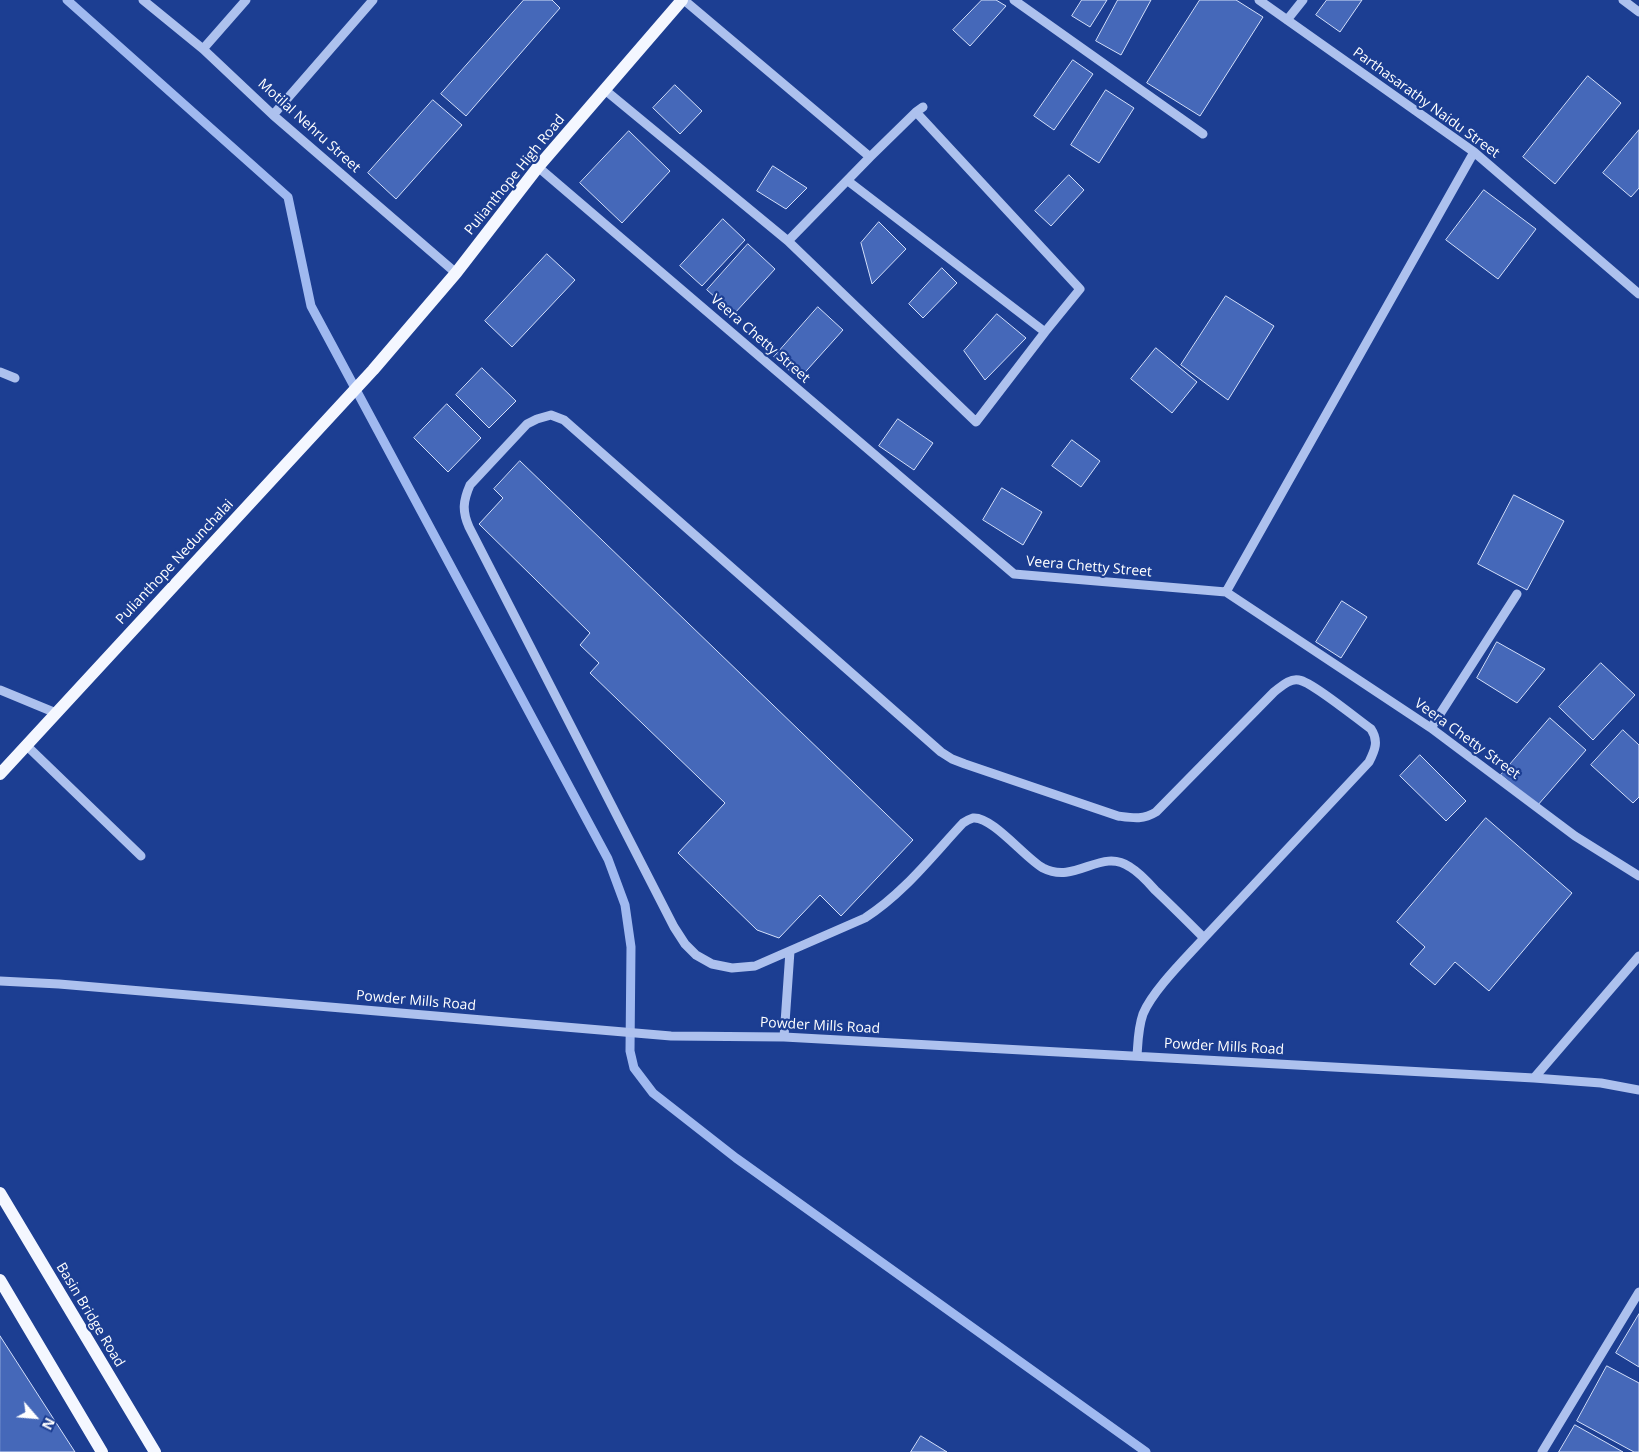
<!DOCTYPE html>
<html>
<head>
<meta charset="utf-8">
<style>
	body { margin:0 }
	#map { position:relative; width:1639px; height:1452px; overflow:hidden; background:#1c3e92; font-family:"Open Sans",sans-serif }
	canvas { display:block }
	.north { position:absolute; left:10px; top:1392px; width:50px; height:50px; -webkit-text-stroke:4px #1c3e92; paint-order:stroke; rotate:117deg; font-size:14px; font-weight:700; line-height:20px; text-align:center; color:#fff }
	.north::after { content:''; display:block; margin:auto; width:18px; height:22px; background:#fff; clip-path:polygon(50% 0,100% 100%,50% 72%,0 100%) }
</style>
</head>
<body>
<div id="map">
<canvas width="1639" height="1452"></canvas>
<div class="north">N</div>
</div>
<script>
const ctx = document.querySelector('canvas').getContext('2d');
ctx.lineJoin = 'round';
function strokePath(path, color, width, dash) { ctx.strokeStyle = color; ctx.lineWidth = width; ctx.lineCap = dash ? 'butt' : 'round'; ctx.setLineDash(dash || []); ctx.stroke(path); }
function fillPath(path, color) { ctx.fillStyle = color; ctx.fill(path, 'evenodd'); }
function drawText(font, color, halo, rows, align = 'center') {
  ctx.font = font + ' "Open Sans",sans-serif'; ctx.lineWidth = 4.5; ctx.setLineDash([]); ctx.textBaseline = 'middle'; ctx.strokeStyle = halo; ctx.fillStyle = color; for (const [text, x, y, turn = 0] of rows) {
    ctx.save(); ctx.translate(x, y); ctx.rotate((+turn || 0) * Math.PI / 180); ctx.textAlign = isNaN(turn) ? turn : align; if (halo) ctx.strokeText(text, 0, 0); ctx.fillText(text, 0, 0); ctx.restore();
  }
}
const stream = new Path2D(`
	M67 0 288 197 311 306 608 859 625 905 631 947 630 1051 634 1068 653 1093 736 1158 1146 1452`);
const building = new Path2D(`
	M524 0H552L560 8 466 116 441 94Z
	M982 0H996L1006 6 970 46 953 30Z
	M1082 0H1107L1090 27 1072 16Z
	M1118 0H1151L1121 55 1096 41Z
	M1200 0H1236L1263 17 1200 116 1147 83Z
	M1327 0H1362L1340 32 1316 15Z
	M1073 60 1093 74 1054 130 1034 116Z
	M1588 76 1621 103 1555 184 1523 157Z
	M675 85 702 111 680 134 653 108Z
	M1106 90 1134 108 1099 163 1071 145Z
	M433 100 462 125 396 199 368 173Z
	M1639 130V188L1631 197 1603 173Z
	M629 131 670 171 622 223 580 183Z
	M773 166 807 188 786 209 757 191Z
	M1069 175 1084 190 1051 226 1035 211Z
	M1484 190 1536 229 1498 279 1446 240Z
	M723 219 745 240 702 286 680 266Z
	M879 222 906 249 872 284 861 243Z
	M748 244 775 269 734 314 707 290Z
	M547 254 575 280 512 347 485 321Z
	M942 268 957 283 923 318 909 304Z
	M1226 296 1274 326 1228 400 1181 365Z
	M818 307 843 330 799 379 774 357Z
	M997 314 1026 338 985 380 964 351Z
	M1156 348 1197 382 1172 413 1131 379Z
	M482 368 516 401 489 428 456 395Z
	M447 404 481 438 448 472 414 438Z
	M898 419 933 443 914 470 879 446Z
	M1072 440 1100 461 1081 487 1052 466Z
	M520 461 913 840 841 916 820 895 779 938 757 930 678 853 725 803 590 673 599 663 580 645 590 633 479 524 503 498 494 489Z
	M1002 488 1042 512 1023 545 983 520Z
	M1514 495 1564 521 1527 590 1478 564Z
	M1342 601 1367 617 1341 658 1316 642Z
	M1497 642 1545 669 1517 703 1477 678Z
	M1601 663 1635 695 1593 740 1559 707Z
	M1550 718 1586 750 1537 806 1501 775Z
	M1623 730 1639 745V797L1633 803 1591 765Z
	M1420 755 1466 801 1446 821 1400 776Z
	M1486 818 1572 893 1489 991 1455 962 1435 985 1410 964 1425 947 1397 922Z
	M1639 1314V1367L1616 1353Z
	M0 1336 75 1452H0Z
	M1607 1366 1639 1383V1452H1634L1577 1421Z
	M1575 1425 1623 1452H1559Z
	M921 1436 947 1452H911Z`);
const minor = new Path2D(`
	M143 0 203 49 273 115 456 273
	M684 0 870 157
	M1014 0 1203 134
	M1259 0 1474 152 1639 294
	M1623 0 1639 12
	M1287 20 1303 0
	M203 49 246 0
	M605 90 788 241 976 422 1045 332 1080 289 916 112
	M273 115 373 0
	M538 167 1014 574 1226 592 1431 728 1575 836 1639 876
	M848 181 1045 332
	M788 241 870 157 916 112 923 107
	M0 372 15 378
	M1226 592 1474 152
	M0 690 56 713
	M1431 728 1517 594
	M27 746 141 856
	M0 981 59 984 671 1036 784 1037 1534 1078 1601 1083 1639 1090
	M784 1037 790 951
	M1137 1056C1138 1042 1138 1028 1143 1014 1153 990 1186 958 1204 938L1369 762C1375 750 1379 741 1371 729 1357 719 1312 682 1299 680 1289 678 1281 687 1274 692L1156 812C1143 820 1133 818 1118 816L965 764 952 759 941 752 564 420 551 415 537 419 527 424 470 485C463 501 462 511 469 527L674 927 685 944 696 955 712 964 732 968 755 966 865 918C904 893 932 856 963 823 966 821 970 819 973 818 992 816 1025 858 1043 868 1076 885 1101 847 1130 867 1140 873 1148 882 1155 890 1172 906 1188 922 1204 938
	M1534 1078 1639 956
	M1542 1452 1639 1292`);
const major = new Path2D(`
	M0 774 373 370 456 273 538 167 682 0
	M0 1193 155 1452
	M0 1280 102 1452`);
const streetNames = [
	["Parthasarathy Naidu Street",1426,103,36],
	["Motilal Nehru Street",309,126,42],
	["Pulianthope High Road",515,175,-51],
	["Veera Chetty Street",760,339,41],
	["Pulianthope Nedunchalai",175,562,-47],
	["Veera Chetty Street",1089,567,5],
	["Veera Chetty Street",1467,739,36],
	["Powder Mills Road",416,1001,5],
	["Powder Mills Road",820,1026,3],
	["Powder Mills Road",1224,1047,3],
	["Basin Bridge Road",90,1315,59]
];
strokePath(stream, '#a0b9f0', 9);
fillPath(building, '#4568b9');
strokePath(building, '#d3dffa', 1);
strokePath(minor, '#adc1ee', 9);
strokePath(major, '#f4f7ff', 12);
drawText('14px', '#fff', '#1c3e92', streetNames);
</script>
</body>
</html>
